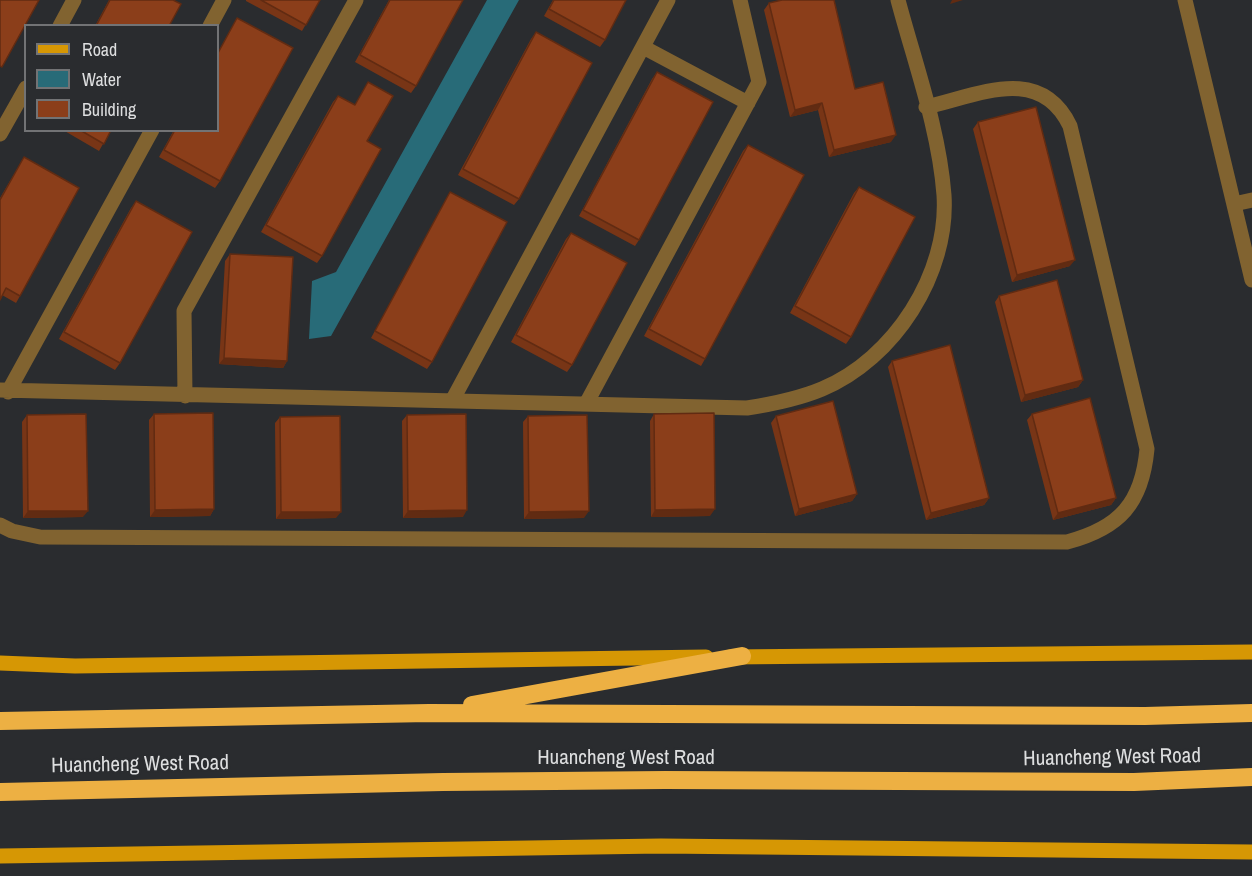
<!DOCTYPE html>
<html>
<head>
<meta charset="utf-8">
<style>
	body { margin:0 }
	#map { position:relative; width:1252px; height:876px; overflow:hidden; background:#2a2c2f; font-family:"Archivo Narrow",sans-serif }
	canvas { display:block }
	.legend { position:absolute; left:24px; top:24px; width:195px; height:108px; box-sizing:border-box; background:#2a2c2f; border:2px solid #727375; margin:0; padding:8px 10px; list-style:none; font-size:18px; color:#dddedf }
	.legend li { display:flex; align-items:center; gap:12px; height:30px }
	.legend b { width:30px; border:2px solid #727375 }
</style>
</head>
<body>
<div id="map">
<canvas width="1252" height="876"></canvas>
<ul class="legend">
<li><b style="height:8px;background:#d69704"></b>Road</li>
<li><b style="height:16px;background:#286b78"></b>Water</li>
<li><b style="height:16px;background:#8b3e1a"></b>Building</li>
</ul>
</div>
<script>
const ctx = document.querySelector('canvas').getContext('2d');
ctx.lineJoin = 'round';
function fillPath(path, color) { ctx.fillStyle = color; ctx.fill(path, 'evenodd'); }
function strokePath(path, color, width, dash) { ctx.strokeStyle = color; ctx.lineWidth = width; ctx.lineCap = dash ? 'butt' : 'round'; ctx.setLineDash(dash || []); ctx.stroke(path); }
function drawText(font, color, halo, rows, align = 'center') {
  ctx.font = font + ' "Archivo Narrow",sans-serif'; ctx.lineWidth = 4.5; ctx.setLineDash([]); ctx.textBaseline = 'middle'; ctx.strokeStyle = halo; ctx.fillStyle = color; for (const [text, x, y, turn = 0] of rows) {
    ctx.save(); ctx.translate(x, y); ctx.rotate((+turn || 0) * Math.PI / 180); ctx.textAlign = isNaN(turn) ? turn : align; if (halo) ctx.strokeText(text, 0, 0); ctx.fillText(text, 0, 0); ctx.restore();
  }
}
const water = new Path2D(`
	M487 0H519L331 336 309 339 312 281 336 272Z`);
const minor = new Path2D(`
	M1185 0 1252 280
	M60 26 74 0
	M210 26 224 0
	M643 47 748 103
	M0 134 26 88
	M1234 204 1252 200
	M0 390 747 408C773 404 798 399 822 389 894 359 949 274 944 195 939 129 915 64 898 0
	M8 392 152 130
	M185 396 184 311 356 0
	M452 401 668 0
	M586 404 759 82 740 0
	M0 525 12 531 40 537 1067 542C1120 528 1142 503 1147 449L1070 126C1040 64 979 95 926 107`);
const major = new Path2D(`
	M730 657 1252 652
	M0 663 75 666 706 657
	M0 856 661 846 1252 852`);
const highway = new Path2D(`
	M472 705 742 656
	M0 721 429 713 1145 716 1252 713
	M0 792 443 782 665 780 1134 782 1252 777`);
const wall = new Path2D(`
	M109 0H173L169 26H95Z
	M246 0H320L302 31 246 1Z
	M389 0H463L416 86 411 93 355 62Z
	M553 0H626L605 40 600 47 544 16Z
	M769 3 855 89 891 142 829 157 818 110 790 117 764 10Z
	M237 18 220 181 215 188 159 157 174 130H218V52Z
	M536 32 519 199 514 205 458 175 531 39Z
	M657 72 639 240 635 246 579 216 652 79Z
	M368 82 367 141 322 256 317 263 261 232 333 102 338 96 355 105Z
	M978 122 1070 266 1012 282 973 129Z
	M63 130H111L99 151Z
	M748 145 705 359 701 366 644 336 743 151Z
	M24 157 20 296 16 303 2 295 0 300V198Z
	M859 187 851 337 846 344 790 313 854 193Z
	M450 192 432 362 427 369 371 338 446 199Z
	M136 201 120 363 115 370 59 339 131 208Z
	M571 233 572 365 567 372 511 342 566 239Z
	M230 254 287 361 283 368 219 364 225 261Z
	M999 296 1083 380 1078 387 1021 402 995 302Z
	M892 361 989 498 984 505 926 520 888 367Z
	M154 414 214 509 210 516 150 517 149 420Z
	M654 414 710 516 651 517 650 421Z
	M1032 414 1116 498 1111 505 1053 520 1027 420Z
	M27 415 83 517 23 518 22 422Z
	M407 415 463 517 403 518 402 421Z
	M528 416 584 518 524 519 523 422Z
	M776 416 857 494 852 501 795 516 771 423Z
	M280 417 336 518 276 519 275 423Z`);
const shadedWall = new Path2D(`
	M952 0H963L950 4Z
	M822 103 818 110 790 117 795 110Z
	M896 135 891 142 829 157 834 150Z
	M1075 260 1070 266 1012 282 1017 275Z
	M224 358 287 361 283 368 219 364Z
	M1083 380 1078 387 1021 402 1025 395Z
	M857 494 852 501 795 516 799 509Z
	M989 498 984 505 926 520 931 513Z
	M1116 498 1111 505 1053 520 1058 513Z
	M214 509 210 516 150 517 155 510Z
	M715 509 710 516 651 517 655 510Z
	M467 510 463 517 403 518 408 511Z
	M28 511H88L83 517 23 518Z
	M589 511 584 518 524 519 529 512Z
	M281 512H341L336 518 276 519Z`);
const building = new Path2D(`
	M0 0H39L2 67 0 66Z
	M110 0H173L181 4 169 26H96Z
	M261 0H320L306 25Z
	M390 0H463L416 86 360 55Z
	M554 0H626L605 40 549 9Z
	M782 0H834L855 89 883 82 896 135 834 150 822 103 795 110 769 3Z
	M237 18 293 48 220 181 164 150 175 130H218V53Z
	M536 32 592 63 519 199 463 169Z
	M657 72 713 102 639 240 583 210Z
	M368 82 393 96 367 141 381 149 322 256 266 225 338 96 355 105Z
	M1036 107 1075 260 1017 275 978 122Z
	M80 130H111L104 144Z
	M748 145 804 175 705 359 649 329Z
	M24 157 79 188 20 296 6 288 0 300V200Z
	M859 187 915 217 851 337 795 306Z
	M450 192 507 222 432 362 375 331Z
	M136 201 192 232 120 363 64 332Z
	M571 233 627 263 572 365 516 335Z
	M230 254 293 257 287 361 224 358Z
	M1057 280 1083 380 1025 395 999 296Z
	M950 345 989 498 931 513 892 361Z
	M1090 398 1116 498 1058 513 1032 414Z
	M833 401 857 494 799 509 776 416Z
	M213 413 214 509 155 510 154 414Z
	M714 413 715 509 655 510 654 414Z
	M86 414 88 511H28L27 415Z
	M466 414 467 510 408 511 407 415Z
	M587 415 589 511 529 512 528 416Z
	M340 416 341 512H281L280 417Z`);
const streetNames = [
	["Huancheng West Road",626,758],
	["Huancheng West Road",1112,758,-1],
	["Huancheng West Road",140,765,-1]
];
fillPath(water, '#286b78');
strokePath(minor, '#816330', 15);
strokePath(major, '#d69704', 15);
strokePath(highway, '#edb043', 18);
fillPath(wall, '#783516');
fillPath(shadedWall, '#612b12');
fillPath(building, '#8b3e1a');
strokePath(building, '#612b12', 1.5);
drawText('21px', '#dddedf', '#2a2c2f', streetNames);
</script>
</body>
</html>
